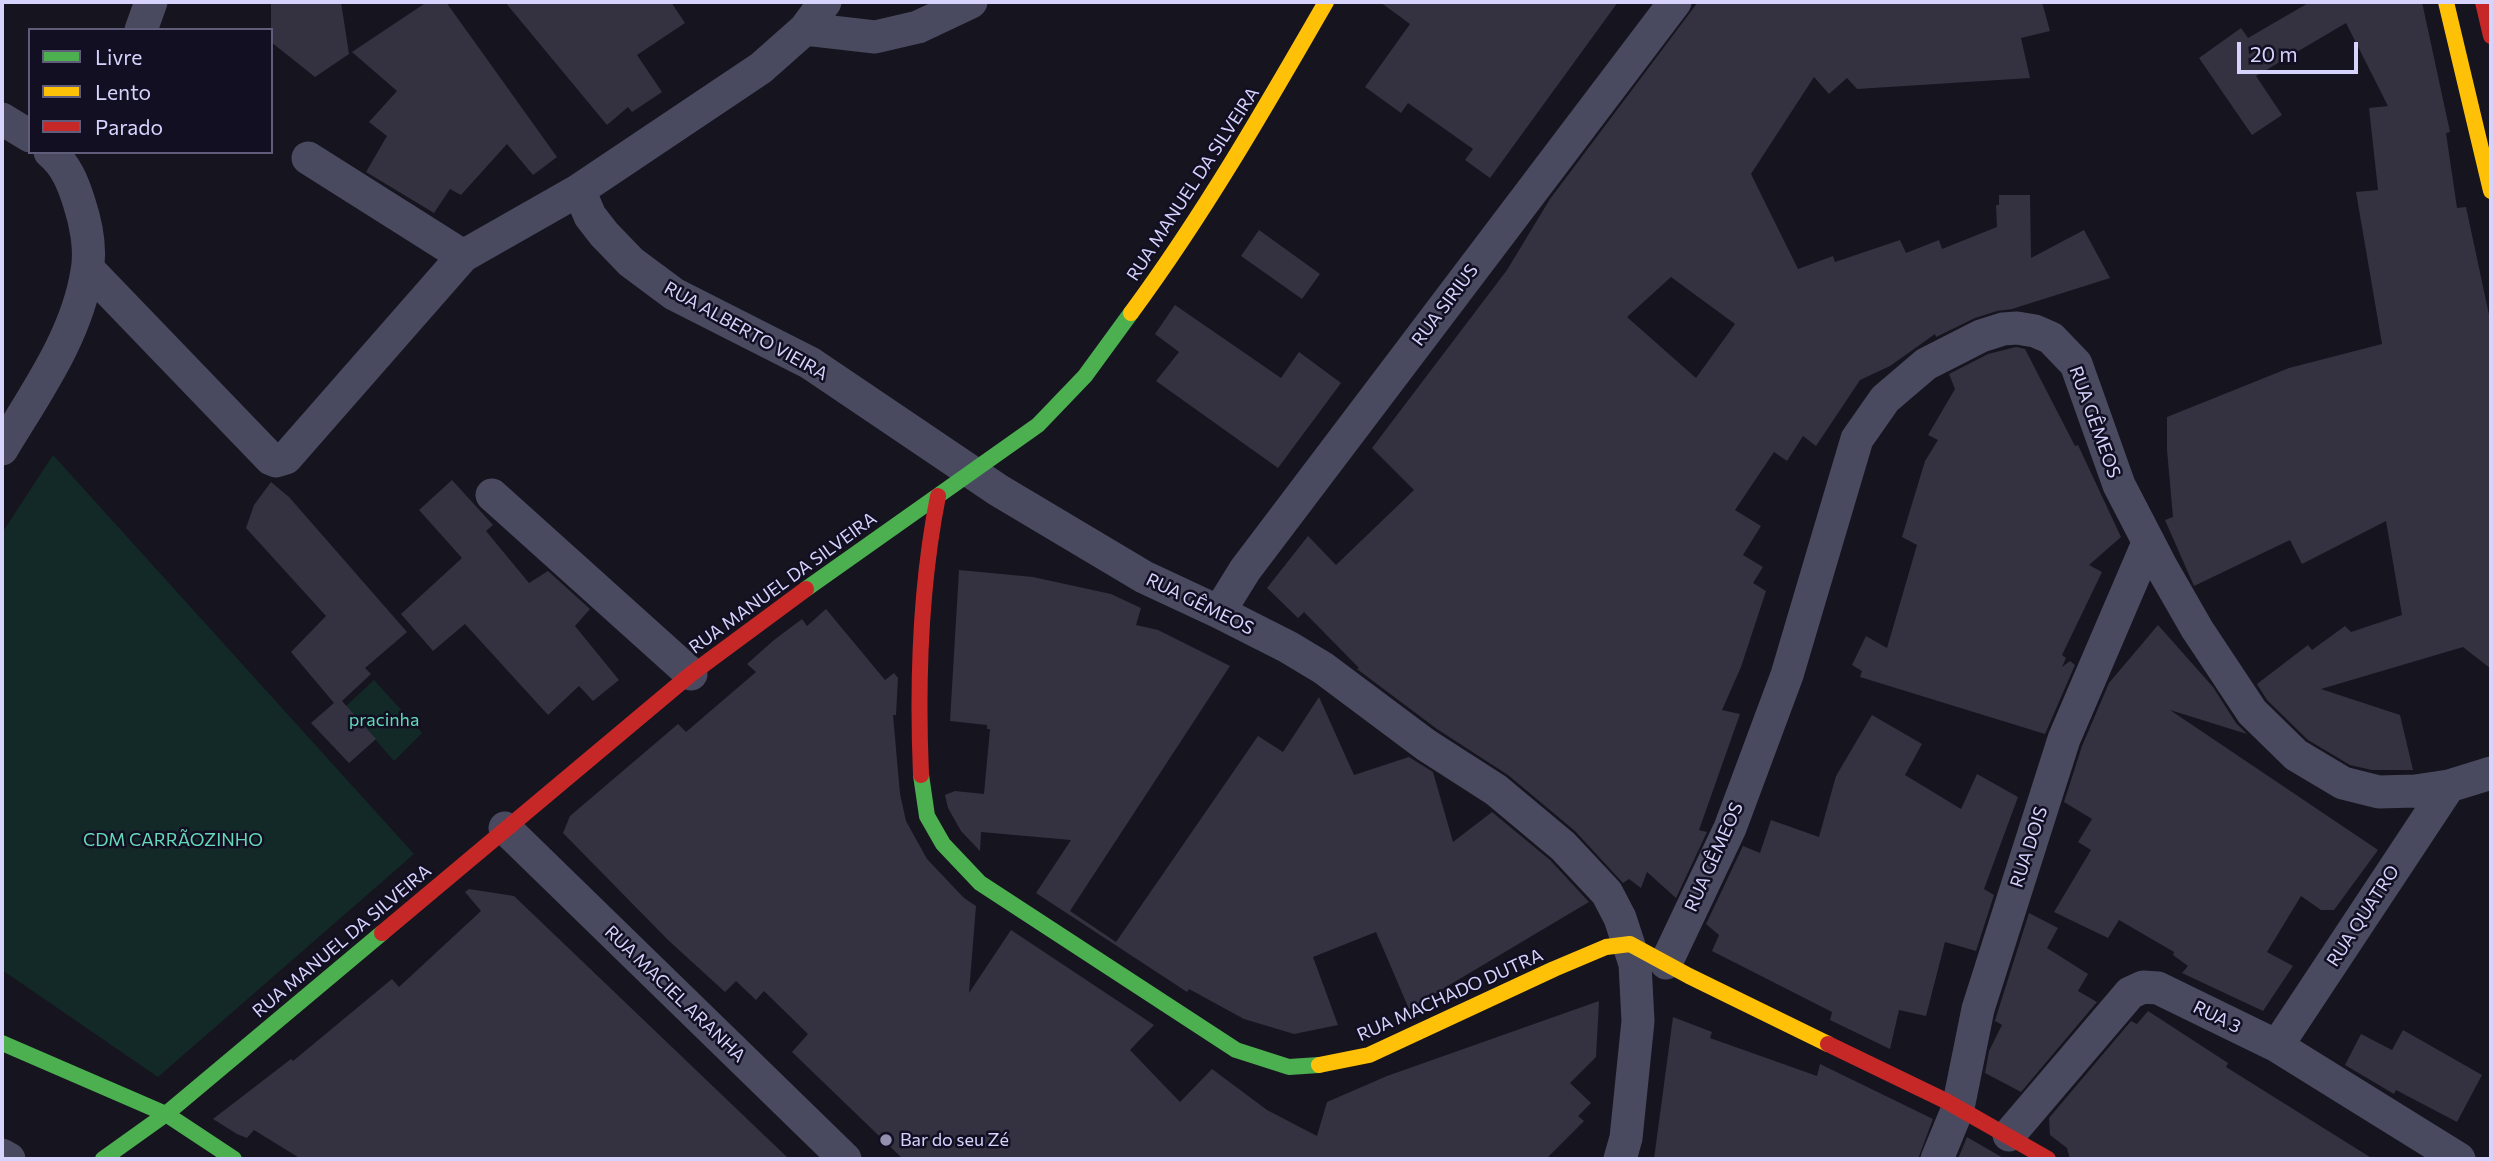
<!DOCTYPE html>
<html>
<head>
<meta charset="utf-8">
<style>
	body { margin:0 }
	#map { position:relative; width:2493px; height:1161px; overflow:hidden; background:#16141e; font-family:Commissioner,sans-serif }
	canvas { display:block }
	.frame { position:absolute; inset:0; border:4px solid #d6d3fd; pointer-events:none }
	.legend { position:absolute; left:28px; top:28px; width:245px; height:126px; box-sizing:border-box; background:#120f23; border:2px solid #605d7a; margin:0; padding:9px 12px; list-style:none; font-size:21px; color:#d6d3fd }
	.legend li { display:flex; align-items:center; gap:14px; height:35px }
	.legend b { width:35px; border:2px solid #605d7a }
	.scale { position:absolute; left:2237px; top:42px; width:121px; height:32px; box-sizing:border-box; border:4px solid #d6d3fd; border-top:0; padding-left:9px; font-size:21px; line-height:24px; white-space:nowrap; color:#d6d3fd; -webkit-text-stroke:5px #120f23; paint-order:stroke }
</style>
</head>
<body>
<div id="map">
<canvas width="2493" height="1161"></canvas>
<div class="frame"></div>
<ul class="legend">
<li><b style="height:9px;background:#4caf50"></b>Livre</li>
<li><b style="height:9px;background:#ffc107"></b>Lento</li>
<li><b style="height:9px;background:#c62828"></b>Parado</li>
</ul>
<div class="scale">20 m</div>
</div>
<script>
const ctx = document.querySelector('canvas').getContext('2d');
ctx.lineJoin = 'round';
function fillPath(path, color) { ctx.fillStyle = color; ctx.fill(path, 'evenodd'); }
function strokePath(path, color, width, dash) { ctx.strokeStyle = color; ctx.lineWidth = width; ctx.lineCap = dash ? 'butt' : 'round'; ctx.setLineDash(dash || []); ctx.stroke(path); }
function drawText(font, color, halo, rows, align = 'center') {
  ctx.font = font + ' Commissioner,sans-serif'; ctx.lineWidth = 5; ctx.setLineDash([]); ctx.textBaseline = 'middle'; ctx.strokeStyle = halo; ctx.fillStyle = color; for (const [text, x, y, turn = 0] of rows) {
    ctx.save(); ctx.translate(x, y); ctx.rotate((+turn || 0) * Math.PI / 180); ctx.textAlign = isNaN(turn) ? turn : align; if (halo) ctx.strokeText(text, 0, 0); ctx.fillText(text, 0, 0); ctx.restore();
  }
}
const green = new Path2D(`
	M53 455 414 854 158 1077 2 970V533Z
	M374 680 422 733 394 761 346 706Z`);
const building = new Path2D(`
	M271 2H341L349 54 315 77 271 42Z
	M427 2H446L557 157 533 175 507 144 461 195 450 189 434 213 366 172 387 136 369 122 397 91 352 52Z
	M505 2H671L685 23 637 55 662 92 632 112 628 107 607 125Z
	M1380 2H1618L1490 178 1465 160 1473 149 1408 103 1401 113 1365 87 1410 24Z
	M1698 2H2042L2050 31 2021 38 2030 78 1857 89 1847 78 1829 94 1814 77 1751 174 1798 269 1833 256 1835 262 1900 240 1906 253 1939 240 1942 249 1997 227 1996 205H1999V195H2030L2031 258 2084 230 2110 278 2012 309 1997 311 1975 318 1936 337 1935 334 1890 366 1860 380 1816 446 1803 436 1787 461 1774 452 1735 510 1761 526 1743 555 1763 567 1753 583 1766 591 1741 667 1722 710 1740 714 1699 830 1707 832 1676 898 1647 872 1641 888 1629 879 1623 883 1575 831 1508 775 1437 729 1357 669 1359 668 1304 612 1298 618 1267 588 1308 536 1336 565 1414 490 1372 448 1507 270 1550 199ZM1671 277 1735 324 1696 378 1627 317Z
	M2310 2H2422L2450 132 2446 133 2457 208 2466 207 2491 324V669L2463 647 2321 689 2400 715 2413 770H2372L2350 765 2308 740 2267 700 2257 684 2308 645 2312 650 2345 626 2351 632 2402 615 2386 521 2302 564 2290 540 2194 586 2165 520 2173 517 2167 450V417L2289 368 2382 344 2356 192 2378 190 2369 108 2388 106 2346 23 2256 76 2282 115 2252 135 2199 58 2241 28 2248 38Z
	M1259 230 1320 274 1302 299 1241 256Z
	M1175 305 1281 378 1299 352 1341 383 1278 468 1156 381 1179 352 1155 334Z
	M2016 347 2025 349 2075 446 2078 445 2121 537 2089 565 2102 572 2062 655 2066 658 2062 667 2070 661 2075 665 2045 734 1860 677 1862 671 1852 665 1866 636 1887 648 1917 545 1902 537 1925 461 1938 440 1928 435 1955 389 1949 374 1988 354Z
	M452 480 493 525 486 531 529 583 548 571 590 609 575 626 619 680 593 701 579 686 548 715 465 624 433 651 401 614 462 558 419 510Z
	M271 482 289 497 407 632 365 668 371 674 342 701 376 739 349 763 311 723 334 703 291 652 326 616 246 528 254 505Z
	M959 570 1033 577 1111 594 1141 608 1136 625 1158 630 1230 666 1070 911 1116 942 1258 736 1283 752 1319 697 1354 775 1409 757 1433 772 1453 842 1492 812 1550 860 1589 902 1409 1009 1376 932 1313 957 1338 1025 1294 1034 1244 1019 1189 989 1187 992 1036 893 1071 840 981 832 980 851 961 831 948 808 945 795 955 791 984 794 990 729H987V725L950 721Z
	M826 609 885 680 894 673 898 678 896 715H893L900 794 906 821 927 859 964 898 976 906 969 993 1011 930 1154 1025 1130 1050 1180 1102 1212 1069 1267 1110 1317 1136 1327 1102 1387 1076 1599 1001 1596 1057 1570 1083 1591 1103 1578 1116 1584 1121 1546 1159H903L792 1052 808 1034 764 991 756 1000 736 981 725 992 668 940 563 833 570 816 678 724 686 732 756 672 747 664 774 640 802 619 807 626Z
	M2158 625 2213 687 2236 723 2247 734 2170 710 2378 850 2334 910H2321L2301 896 2267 952 2293 966 2263 1011 2182 973 2188 966 2173 955 2174 952 2119 920 2108 938 2054 912 2091 850 2078 842 2092 819 2064 802 2082 746 2109 683Z
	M1872 715 1922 744 1905 775 1961 809 1977 774 2018 797 1984 889 1994 895 1976 951 1945 942 1926 1016 1899 1010 1890 1049 1830 1020 1832 1012 1712 951 1719 935 1706 924 1743 846 1760 853 1771 820 1819 837 1836 776Z
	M469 889 514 896 789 1159H301L254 1130 247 1138 237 1134 213 1119 291 1059 293 1061 392 979 399 987 481 911 465 892Z
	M2029 913 2058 928 2047 948 2088 974 2078 991 2097 1002 2021 1092 1985 1073 1989 1051 2002 1025 1995 1021 1997 1014Z
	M2148 1011 2228 1063 2226 1067 2373 1159H2070L2067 1148 2050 1135 2049 1118 2131 1021 2137 1024Z
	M1673 1017 1712 1032 1710 1038 1817 1076 1820 1064 1933 1119 1918 1159H1654Z
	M2403 1030 2482 1075 2457 1122 2396 1090 2394 1094 2345 1065 2361 1034 2392 1050Z
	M1967 1137 1972 1140 2005 1159H1958Z`);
const street = new Path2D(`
	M805 29 875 37 918 27 971 2
	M141 30 151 2
	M2 119 30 136
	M308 158 463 256
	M579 190 590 216 604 234 631 262 674 294 810 363 998 490 1144 577 1219 612 1288 647 1323 668 1426 745 1496 790 1563 846 1607 893 1620 918 1635 964 1638 1021 1626 1138 1620 1159
	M88 269 271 459 276 461 286 458 463 256 579 190 761 68 805 29 825 2
	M2 449C35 394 77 336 87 271 91 250 86 223 79 202 73 183 66 165 50 152
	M492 495 691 674
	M1219 612 1245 570 1675 2
	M505 828 845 1159
	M1666 963 1730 828 1787 675 1857 439 1885 399 1926 364 1981 336 2003 329 2017 328 2035 331 2051 338 2076 364 2119 485 2162 568 2197 629 2252 712 2296 755 2343 783 2379 792 2415 791 2449 786 2491 773
	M2277 1046 2449 786
	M2009 1135 2130 993 2143 987 2158 988 2277 1046 2459 1159
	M2 1155 9 1159
	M1937 1159 1958 1108 1978 1009 2064 739 2148 543`);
const fast = new Path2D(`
	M806 589 1038 425 1085 376 1131 313
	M921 775 927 816 943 844 980 883 1236 1050 1289 1067 1319 1065
	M2 1043 166 1114 234 1159
	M103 1159 166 1114 382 933`);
const slow = new Path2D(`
	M2446 2 2491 191
	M1131 313C1204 214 1265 108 1326 2
	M1319 1065 1369 1055 1554 969 1606 947 1630 944 1689 976 1828 1044`);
const jam = new Path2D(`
	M2483 2 2491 36
	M921 775C917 682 920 587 938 496
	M382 933 691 674 806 589
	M1828 1044 1946 1101 2048 1159`);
const markers = [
	[886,1140,7,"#9390af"]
];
const streetNames = [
	["RUA MANUEL DA SILVEIRA",1193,184,-57],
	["RUA SIRIUS",1445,305,-53],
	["RUA ALBERTO VIEIRA",746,331,29],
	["RUA GÊMEOS",2095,422,70],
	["RUA MANUEL DA SILVEIRA",783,583,-36],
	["RUA GÊMEOS",1200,604,26],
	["RUA DOIS",2029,847,-72],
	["RUA GÊMEOS",1714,857,-66],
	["RUA QUATRO",2363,916,-57],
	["RUA MANUEL DA SILVEIRA",342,941,-40],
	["RUA MACIEL ARANHA",675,994,44],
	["RUA MACHADO DUTRA",1450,995,-24],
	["RUA 3",2217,1017,26]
];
const parkNames = [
	["pracinha",384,720],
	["CDM CARRÃOZINHO",173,840]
];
const poiNames = [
	["Bar do seu Zé",900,1140]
];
fillPath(green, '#132928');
fillPath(building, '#343240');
strokePath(street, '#494a5f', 33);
strokePath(fast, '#4caf50', 16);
strokePath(slow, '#ffc107', 16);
strokePath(jam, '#c62828', 16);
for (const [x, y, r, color] of markers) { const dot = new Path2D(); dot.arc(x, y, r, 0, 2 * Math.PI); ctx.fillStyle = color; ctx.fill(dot); strokePath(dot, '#120f23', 2.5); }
drawText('18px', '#d6d3fd', '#120f23', streetNames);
drawText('18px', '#63d9b6', '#120f23', parkNames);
drawText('18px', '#d6d3fd', '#120f23', poiNames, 'left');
</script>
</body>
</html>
